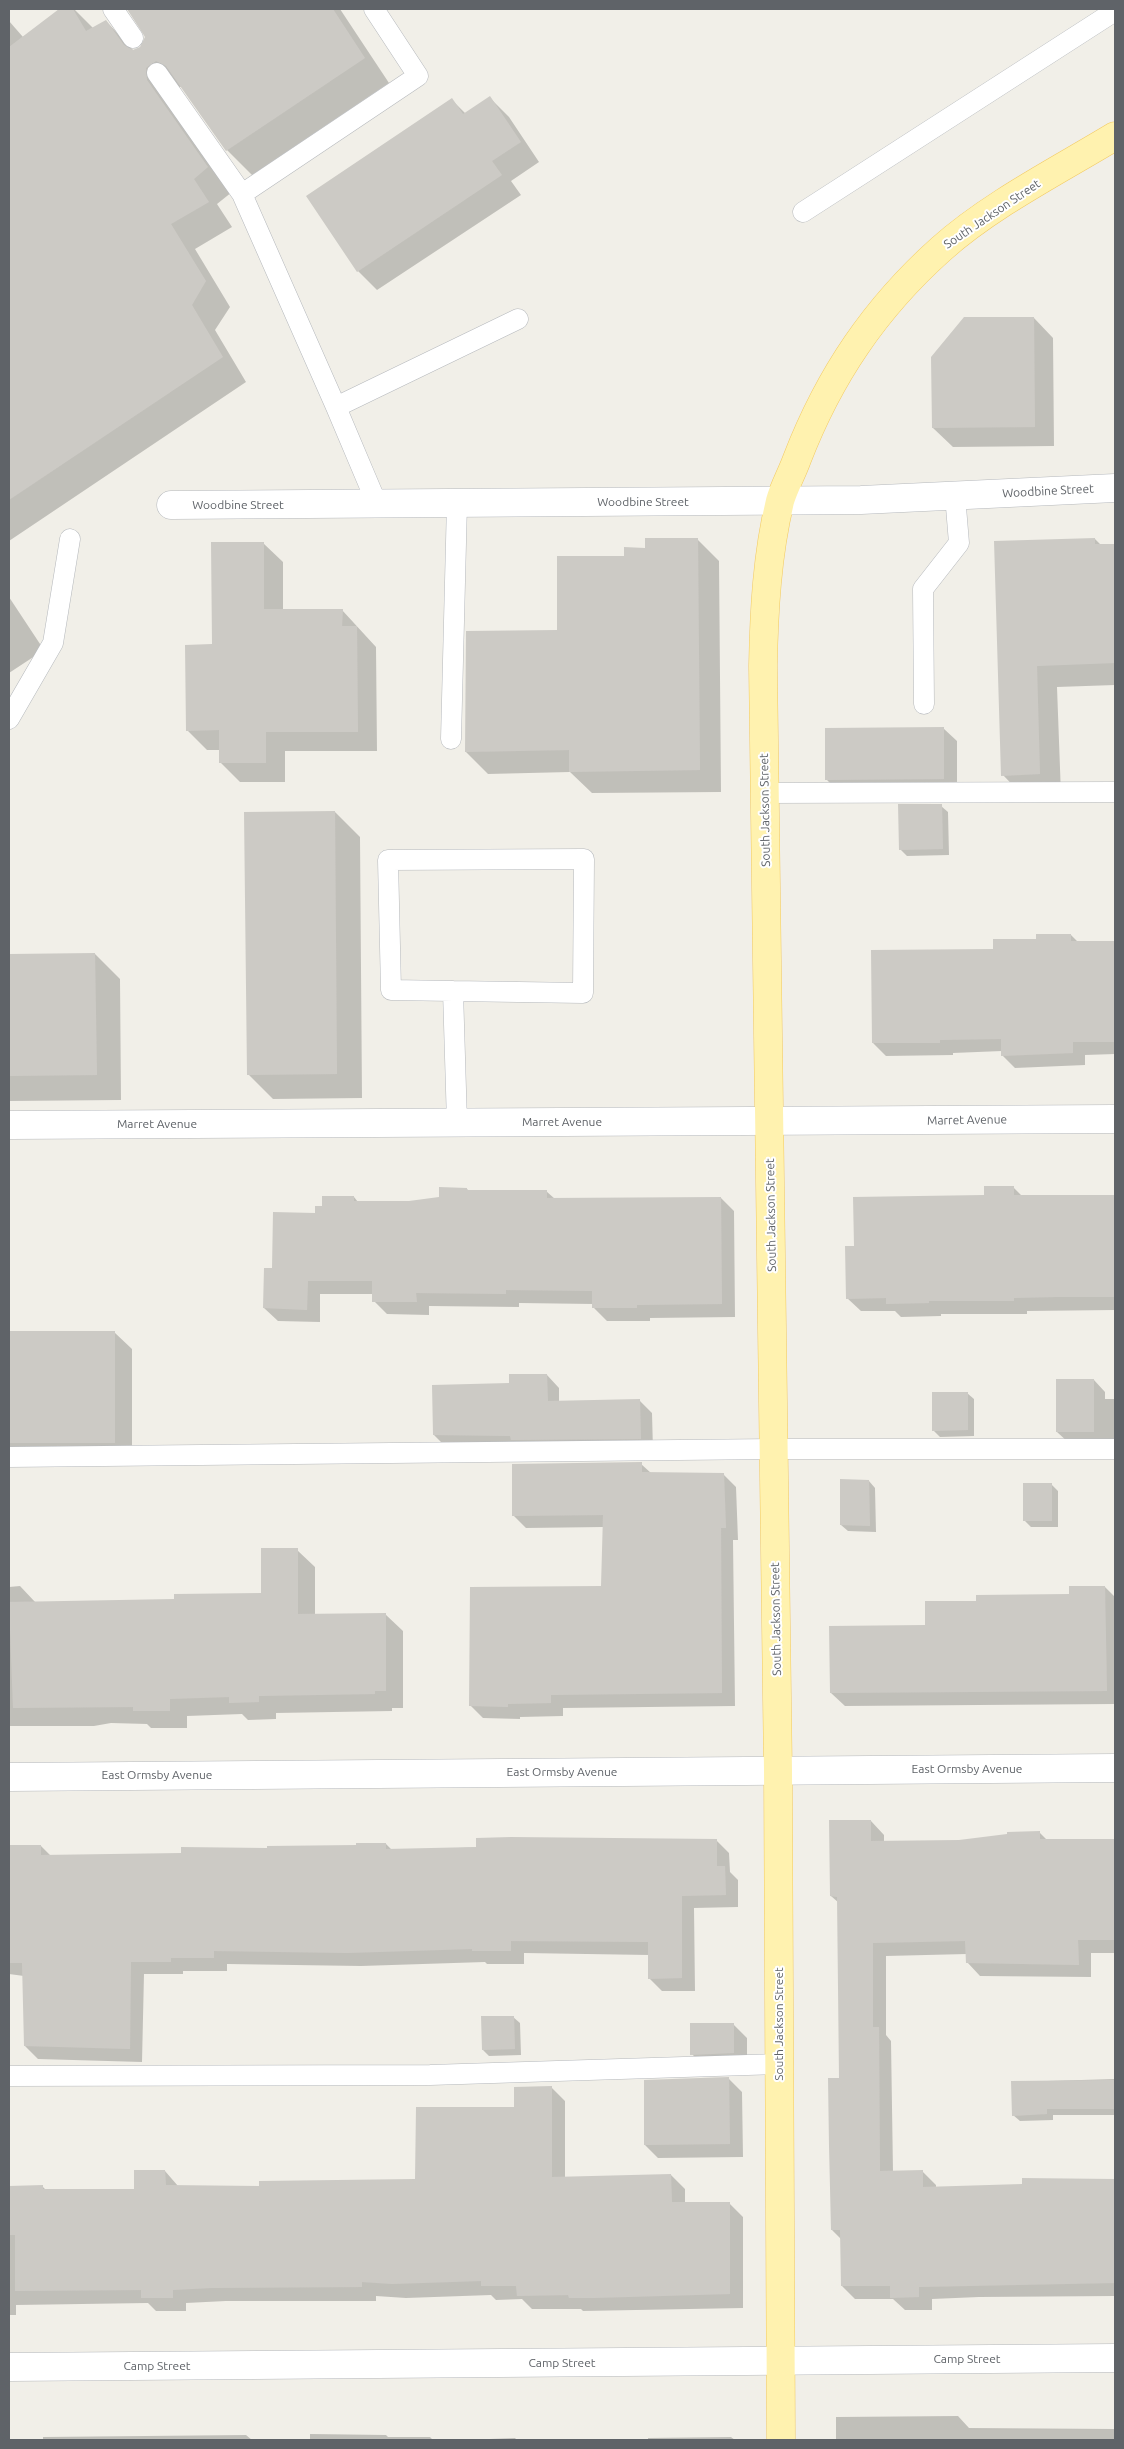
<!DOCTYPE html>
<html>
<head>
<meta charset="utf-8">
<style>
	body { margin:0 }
	#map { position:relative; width:1124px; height:2449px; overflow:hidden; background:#f1efe8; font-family:Ubuntu,sans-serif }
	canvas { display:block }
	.frame { position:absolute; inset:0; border:10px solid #5f6368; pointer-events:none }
</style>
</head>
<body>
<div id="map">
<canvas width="1124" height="2449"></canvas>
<div class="frame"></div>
</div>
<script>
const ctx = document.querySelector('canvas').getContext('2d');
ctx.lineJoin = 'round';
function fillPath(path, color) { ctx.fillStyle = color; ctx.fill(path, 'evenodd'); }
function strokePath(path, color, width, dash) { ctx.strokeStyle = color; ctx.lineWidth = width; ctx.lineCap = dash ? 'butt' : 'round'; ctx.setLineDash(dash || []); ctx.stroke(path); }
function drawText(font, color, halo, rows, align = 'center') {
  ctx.font = font + ' Ubuntu,sans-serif'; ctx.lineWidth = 4; ctx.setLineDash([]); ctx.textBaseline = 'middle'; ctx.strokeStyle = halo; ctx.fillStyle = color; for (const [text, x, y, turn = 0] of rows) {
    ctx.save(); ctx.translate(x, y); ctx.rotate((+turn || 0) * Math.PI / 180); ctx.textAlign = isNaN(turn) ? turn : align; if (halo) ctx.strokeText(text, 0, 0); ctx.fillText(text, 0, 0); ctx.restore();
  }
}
const shadow = new Path2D(`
	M61 9H74L93 28 106 21 133 50 140 49 146 36 129 9H340L389 83 252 175 227 150 182 86 171 92 232 192 217 204 232 227 195 249 230 307 215 330 246 382 9 541V21L23 37Z
	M490 98 509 117 539 162 511 181 521 195 377 290 358 271 452 100 466 114Z
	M1034 318 1053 338 1054 446 953 447 933 428Z
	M697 539 719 561 721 792 592 793 570 772 488 774 466 752 558 632 626 557 646 549Z
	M1095 539 1101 545H1115V685L1057 687 1061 795 1024 797 1003 775 995 542Z
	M263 543 283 562V610H342L376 647 377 751H285V782H240L220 762V750H207L187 730 213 646Z
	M9 597 44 650 9 673Z
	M943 728 957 741V792L840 793 827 780Z
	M941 806 948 812 949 855 907 856 900 849Z
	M335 812 360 837 362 1098 273 1099 248 1074Z
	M1071 935 1078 942H1115V1054L1085 1055V1065L1015 1068 1002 1055V1051L953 1053V1055L886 1056 873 1043 995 950Z
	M95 954 120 979 121 1100 9 1101V955Z
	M1115 1186V1310L1027 1311V1314H941V1316L901 1317 895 1311H861L847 1298 855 1247 1013 1187 1022 1196H1115Z
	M467 1189 469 1191H546L555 1199 721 1198 734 1211 735 1317 650 1318V1321H607L594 1308 593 1304 519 1303V1307L429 1306V1315L387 1314 374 1301V1294H320V1322L278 1321 264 1308 273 1269 323 1207 354 1197 358 1202H409L440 1198Z
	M9 1332H114L132 1349V1460H9Z
	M547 1375 559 1388V1402L640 1401 652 1413 653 1450 446 1447 434 1435 511 1384Z
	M1094 1380 1105 1392V1399H1115V1444L1069 1443 1057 1432Z
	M967 1393 974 1399V1436L940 1437 933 1430Z
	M641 1464 651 1473 723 1474 736 1487 738 1540H733L735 1706 563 1708V1716L520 1717V1719L483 1718 470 1705 603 1587 604 1527 526 1528 513 1515Z
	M869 1481 875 1488 876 1532 848 1531 841 1525Z
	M1051 1484 1058 1491V1527H1031L1025 1521Z
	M297 1550 315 1567V1615L385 1614 403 1631V1708H392V1711L276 1713V1719L248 1720 242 1714 187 1716V1728H151L147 1724 111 1723 94 1726H9V1587L20 1586 36 1603 175 1601 262 1594Z
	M1105 1587 1115 1597V1704L845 1706 831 1693 926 1626 977 1602 1070 1595Z
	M871 1821 884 1835V1842H959L1039 1832 1047 1840 1115 1839V1953H1091V1977L980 1976 967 1962V1954L886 1956V2035L891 2041 893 2172 922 2171 936 2185V2188L1024 2186 1053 2181 1115 2179V2296L979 2297 932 2299V2310H905L893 2299H855L842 2286 841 2239 832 2230 840 2079 839 1903 831 1896Z
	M716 1840 729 1853 730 1872 738 1880V1907L694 1908 695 1991H662L649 1978V1955L524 1953V1964H487L485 1962 361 1966 227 1964V1971H183V1974H144L142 2062 38 2059 25 2046 24 1976 9 1974V1846H41L51 1856 182 1854 386 1844 392 1850Z
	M513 2017 520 2023 521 2055 489 2056 483 2050Z
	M733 2024 747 2038V2066L705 2068 692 2054Z
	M729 2079 742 2092 743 2157 658 2158 645 2145Z
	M1115 2079V2115H1053V2120L1020 2121 1013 2115 1012 2082Z
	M551 2087 565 2101V2178L671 2175 685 2189V2203H729L743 2217V2308L583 2311 581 2309H532L522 2299 496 2300 491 2295 406 2298 376 2296V2301H226L186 2303V2311H156L148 2303 16 2305V2315H9V2186H42L47 2191 136 2190 165 2171 178 2186 260 2187 417 2180 515 2109Z
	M958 2416 969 2428 1115 2429V2440H836V2417Z
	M310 2434 386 2435 388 2437H430L433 2440H310Z
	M246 2435 252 2440H43V2437Z
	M731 2437 735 2440H648V2438Z
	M515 2438 517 2440H489V2439Z`);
const building = new Path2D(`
	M59 9H73L86 31 106 20 124 45 133 50 140 47 145 37 127 9H333L365 58 226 151 166 66 156 61 146 68 147 80 208 167 194 179 209 202 171 224 206 281 192 305 223 357 9 500V47Z
	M490 96 521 142 492 161 502 175 357 272 306 196 452 98 463 114Z
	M964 317H1034L1035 427 932 428 931 357Z
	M645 538H698L700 770 569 772V750L465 752 466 631 557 630V556H624V547L645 548Z
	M1095 538V544H1115V663L1037 666 1040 774 1001 776 994 541Z
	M211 542H264V609H343L342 626H357L358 732H266V763H219V730L186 731 185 645 212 644Z
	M944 727V779L825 780V728Z
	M898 804H942L943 849 899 850Z
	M335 811 337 1074 247 1075 244 812Z
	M1036 934H1071V941H1115V1042H1073V1053L1001 1056V1039L940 1040V1043H872L871 950 993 949V939H1036Z
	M95 953 97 1075 9 1076V954Z
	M984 1186H1014V1195H1115V1297H1056L1014 1298V1301H929V1303L886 1304V1298L846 1299 845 1246H854L853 1197 984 1195Z
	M439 1187 467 1188V1190H547V1198L721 1197 722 1304 637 1305V1308H592V1291L506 1290V1294L416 1293 417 1302H372V1281H308L307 1310 263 1308 264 1268H272L273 1212 315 1213V1206H322V1196H354V1201H409L439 1197Z
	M9 1331H115V1443H9Z
	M509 1374H547L548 1401 640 1399 641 1439 511 1440 510 1436 433 1435 432 1385 509 1383Z
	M1056 1379H1094V1432H1056Z
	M932 1392H968V1430L932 1431Z
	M642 1462V1472L724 1473 726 1528H721L722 1693 551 1695V1703L508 1704V1707L469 1706 470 1587 601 1586 603 1515 512 1516V1464Z
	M840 1479 869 1480 870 1526 840 1525Z
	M1023 1483H1052V1521H1023Z
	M261 1548H298V1614L386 1613V1691H375V1694L259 1696V1702L229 1703V1697L170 1699V1711H133V1707L13 1708 9 1602 174 1599V1594L261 1593Z
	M1069 1586H1105L1107 1691 830 1693 829 1626 925 1625V1601H976V1595L1069 1594Z
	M829 1820H871V1841L959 1840 1007 1834V1832L1040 1831V1839H1115V1940H1078L1079 1965 966 1963 965 1941 873 1943V2027H879L880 2171 923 2170V2187L1022 2184V2178L1115 2179V2283L919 2287V2297L890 2298V2286H841L840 2230H831L829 2146 828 2078H839L837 1897 830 1896Z
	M511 1837 717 1839V1866H725L726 1895 682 1896V1978L648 1979V1942L511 1941V1951H472V1949L347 1953 214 1951V1958H171V1962H131L130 2049 24 2046 22 1963H9V1845H41V1855L181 1853V1847L267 1848V1846L356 1845V1843H386V1849L476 1847V1838Z
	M481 2016H514L515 2049 482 2050Z
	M690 2023H734V2053L690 2055Z
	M729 2077 730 2144 644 2145V2080Z
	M1115 2080V2109H1047V2114L1012 2116 1011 2081Z
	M552 2086V2177L671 2174 672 2202H730V2294L593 2298H569L568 2295 517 2296 516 2286H481V2281L392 2284 362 2282V2287L211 2288 173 2290V2298H141V2290L15 2291V2235H9V2186L43 2185V2189H134V2170H165L166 2185 259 2186V2181L415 2179 416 2107H514V2087Z`);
const lane = new Path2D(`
	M113 9 133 38
	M374 9 418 76 242 194 336 407 377 504
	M157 73 242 194
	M803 212 1115 11
	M336 407 518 319
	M924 704 923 589 959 543 955 495
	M9 719 53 643 70 539
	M451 739 457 503
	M765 793 1115 792
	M453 991 391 990 388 860 584 859 583 993 453 991 457 1123
	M9 1457 774 1449H1115
	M9 2076 430 2075 779 2064`);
const street = new Path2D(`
	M171 505 861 500 1115 488
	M9 1125 1115 1119
	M9 1777 1115 1768
	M9 2367 1115 2358`);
const primary = new Path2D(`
	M781 2440 778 1770 763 666C764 611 767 555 780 501 784 487 792 473 797 459 829 376 875 308 941 249 990 205 1059 170 1115 136`);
const streetNames = [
	["South Jackson Street",992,214,-34],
	["Woodbine Street",1048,491,-3],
	["Woodbine Street",643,502],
	["Woodbine Street",238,505],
	["South Jackson Street",765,810,-91],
	["Marret Avenue",967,1120,-1],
	["Marret Avenue",562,1122],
	["Marret Avenue",157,1124],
	["South Jackson Street",771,1215,-91],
	["South Jackson Street",776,1619,-91],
	["East Ormsby Avenue",967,1769],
	["East Ormsby Avenue",562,1772],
	["East Ormsby Avenue",157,1775],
	["South Jackson Street",779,2024,-90],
	["Camp Street",967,2359],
	["Camp Street",562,2363],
	["Camp Street",157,2366]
];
fillPath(shadow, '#0003');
fillPath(building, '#cccac5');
strokePath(lane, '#b5b8bc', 21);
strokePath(street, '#b5b8bc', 29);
strokePath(primary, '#f2c960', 29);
strokePath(lane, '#fff', 20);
strokePath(street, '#fff', 28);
strokePath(primary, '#fff2af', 28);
drawText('12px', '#5f6368', '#fff', streetNames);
</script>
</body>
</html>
